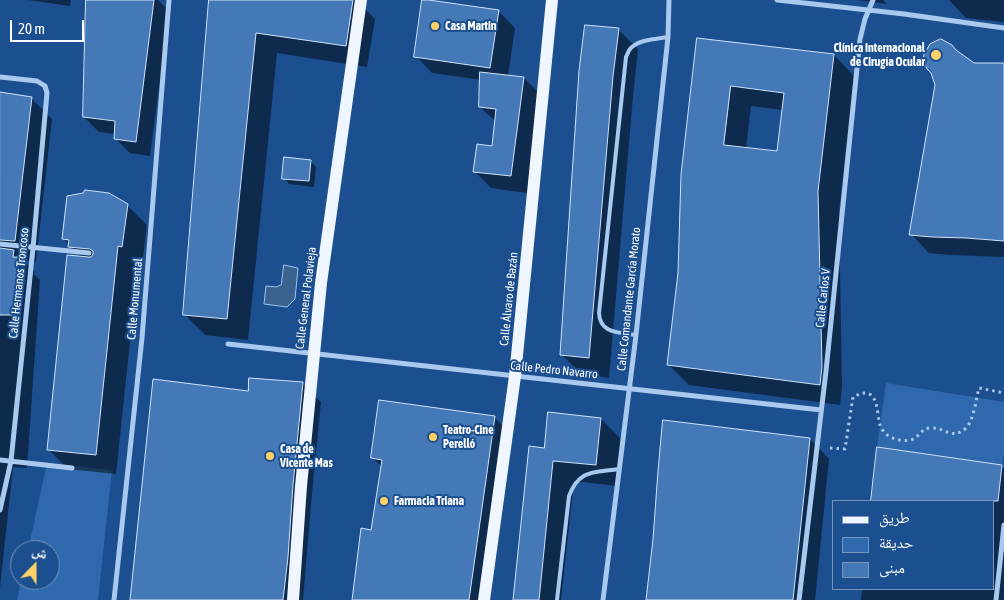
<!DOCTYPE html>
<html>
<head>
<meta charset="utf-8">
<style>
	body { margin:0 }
	#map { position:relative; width:1004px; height:600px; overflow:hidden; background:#1b4f8f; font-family:"Asap Condensed","Noto Naskh Arabic",sans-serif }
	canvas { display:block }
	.legend { position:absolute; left:832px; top:500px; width:162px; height:90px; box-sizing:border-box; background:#1b4f8f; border:1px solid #7695bc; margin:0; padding:6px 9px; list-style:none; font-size:15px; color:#fff }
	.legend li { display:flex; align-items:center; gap:10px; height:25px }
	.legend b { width:25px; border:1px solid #7695bc }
	.north { position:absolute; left:10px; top:540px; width:50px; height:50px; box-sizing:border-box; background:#1b4f8f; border:1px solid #7695bc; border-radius:50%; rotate:22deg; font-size:14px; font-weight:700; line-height:20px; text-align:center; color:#fff }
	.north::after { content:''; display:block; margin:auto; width:18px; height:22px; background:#ffd166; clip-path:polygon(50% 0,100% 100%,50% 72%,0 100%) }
	.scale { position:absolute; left:10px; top:20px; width:74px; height:22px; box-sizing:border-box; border:2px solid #fff; border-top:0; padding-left:6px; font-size:15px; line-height:18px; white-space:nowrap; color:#fff; -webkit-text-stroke:4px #1b4f8f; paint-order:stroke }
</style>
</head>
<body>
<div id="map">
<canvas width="1004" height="600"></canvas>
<ul class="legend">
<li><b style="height:6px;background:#f0f6ff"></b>طريق</li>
<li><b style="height:14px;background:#2e69ad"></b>حديقة</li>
<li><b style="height:14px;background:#4478b7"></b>مبنى</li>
</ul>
<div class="north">ش</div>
<div class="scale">20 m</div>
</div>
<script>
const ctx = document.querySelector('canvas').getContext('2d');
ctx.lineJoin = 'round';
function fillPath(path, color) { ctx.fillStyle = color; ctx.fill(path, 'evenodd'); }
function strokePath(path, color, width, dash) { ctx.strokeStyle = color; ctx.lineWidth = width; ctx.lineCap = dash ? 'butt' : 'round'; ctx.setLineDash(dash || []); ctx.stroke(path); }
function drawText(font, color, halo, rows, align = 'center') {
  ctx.font = font + ' "Asap Condensed",sans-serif'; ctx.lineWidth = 4; ctx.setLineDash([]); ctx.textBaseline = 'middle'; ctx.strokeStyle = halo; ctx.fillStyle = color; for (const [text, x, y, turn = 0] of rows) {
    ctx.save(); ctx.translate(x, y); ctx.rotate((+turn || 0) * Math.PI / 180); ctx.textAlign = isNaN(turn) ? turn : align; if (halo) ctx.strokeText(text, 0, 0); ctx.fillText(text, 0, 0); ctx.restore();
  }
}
const green = new Path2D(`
	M886 383 1004 402V455L1002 465 877 447Z
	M47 463 112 470 98 600H17L21 580H50V550H28Z`);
const water = new Path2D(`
	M284 265 298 268 295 299 287 307 264 304 266 286 276 287 281 285Z`);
const shadow = new Path2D(`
	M28 0H71L70 6Z
	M87 0H158L169 11 150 156 130 153 115 138 116 134 99 132 84 117Z
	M211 0H356L375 19 367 67 277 53 248 340 205 335 184 314Z
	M858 0H883L887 4Z
	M949 0H1004V22L966 18Z
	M498 11 515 28 508 76 524 78 541 95 527 193 491 188 474 171 493 147 496 122 480 107 481 80 432 73 416 56Z
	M619 30 638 49 633 96 609 378 582 374 562 355Z
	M698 40 834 55 854 76 839 212 842 387 840 405 689 385 668 364 680 273ZM751 106 783 110 778 152 746 148Z
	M973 64H1004V257L951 255 929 253 911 234 936 85Z
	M0 93 31 98 52 119 36 262 23 260 35 272 34 274 40 280 27 468 13 467 0 588Z
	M311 161 316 167 314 187 289 184 284 178Z
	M127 205 147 225 142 266H138L116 474 68 469 48 449 81 258 63 238Z
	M302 383 321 402 311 504 303 600H131L249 392Z
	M494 417 512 435 489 600H353L372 531 382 467 373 458Z
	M601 419 622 440 617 486 574 481 561 600H514L546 449Z
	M810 439 829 459 815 600H648Z
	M878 448 1001 466 1004 469V600H861L862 589H993V501H872Z`);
const building = new Path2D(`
	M86 0H154L136 142 114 139 115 121 83 117Z
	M209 0H353L346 46 256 33 227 319 183 315Z
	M422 0H429L499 10 490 68 414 57Z
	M585 25 619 28 613 76 589 358 560 355 579 71Z
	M697 38 834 54 818 191 822 366 820 385 667 365 678 273 681 175ZM731 86 784 93 777 151 724 145Z
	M941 39 952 45 956 50 974 63H1004V241L966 238 932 237 909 235 935 85 931 73 927 69 923 59 924 54 930 44Z
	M480 72 524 77 511 176 473 172 477 144 492 146 496 109 479 107Z
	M0 92 32 97 15 241 0 240Z
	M284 157 311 160 309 181 282 179Z
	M85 190 109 193 128 204 122 247 118 246 96 455 47 450 67 255 89 257H91L93 254V251L90 249 68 247 69 240 62 239 67 196 83 193Z
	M0 248 14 250 13 257H19L15 315H0Z
	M249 378 303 382 293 485 288 557 283 600H130L153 379 248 391Z
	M379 400 495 416 469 600H352L361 528 371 530 382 460 371 458Z
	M548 412 601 418 596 465 553 461 539 600H513L529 446 544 448Z
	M663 420 810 438 793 600H646L653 539 658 471Z
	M877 447 1002 465 998 501H871Z`);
const path = new Path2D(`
	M830 448 845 449 853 397C879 383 876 410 880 425 881 428 883 431 886 434 893 440 907 443 915 438 921 434 922 428 931 428 945 427 952 441 966 428 974 420 976 399 979 388L1004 393`);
const service = new Path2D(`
	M636 335C619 332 600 334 599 313L626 57C628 53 629 49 632 47 641 39 657 39 668 37
	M557 600 569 496C579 469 594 473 619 469`);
const minor = new Path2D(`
	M777 0 904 14 1004 28
	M0 77 37 81 45 86 47 93 33 248 11 461 0 510
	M0 244 89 253
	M228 344 821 410
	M0 460 72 468
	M114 600 142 338 169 0
	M603 600 636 335 668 37 669 0
	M799 600 826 371 860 39 865 19 873 0
	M996 600 1004 525`);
const primary = new Path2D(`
	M293 600 301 486 321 283 361 0
	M484 600 515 376 552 0`);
const markers = [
	[435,26,5,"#ffd166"],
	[936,55,6,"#ffd166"],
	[433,437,5,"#ffd166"],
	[270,456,5,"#ffd166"],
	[384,501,5,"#ffd166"]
];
const poiNames = [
	["Casa Martin",445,26],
	["Clínica Internacional",925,48,"right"],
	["de Cirugía Ocular",925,62,"right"],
	["Teatro-Cine",443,430],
	["Perelló",443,444],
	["Casa de",280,449],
	["Vicente Mas",280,463],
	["Farmacia Triana",394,501]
];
const streetNames = [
	["Calle Hermanos Troncoso",19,283,-84],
	["Calle General Polavieja",306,298,-83],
	["Calle Carlos V",823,298,-84],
	["Calle Monumental",135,299,-85],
	["Calle Álvaro de Bazán",509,299,-84],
	["Calle Comandante García Morato",629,299,-84],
	["Calle Pedro Navarro",554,370,6]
];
fillPath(green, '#2e69ad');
fillPath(water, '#3c6290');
strokePath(water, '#9cc4f0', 1);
fillPath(shadow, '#0007');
fillPath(building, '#4478b7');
strokePath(building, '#cfe3fa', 1);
strokePath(path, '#a9c9ee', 3, [2.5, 4]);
strokePath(service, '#a9c9ee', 4);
strokePath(minor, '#a9c9ee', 5);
strokePath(primary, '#f0f6ff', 12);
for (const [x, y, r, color] of markers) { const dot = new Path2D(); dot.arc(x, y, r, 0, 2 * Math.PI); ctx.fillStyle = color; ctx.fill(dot); strokePath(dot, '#1b4f8f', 2); }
drawText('bold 12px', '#fff', '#1b4f8f', poiNames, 'left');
drawText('12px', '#fff', '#1b4f8f', streetNames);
</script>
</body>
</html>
